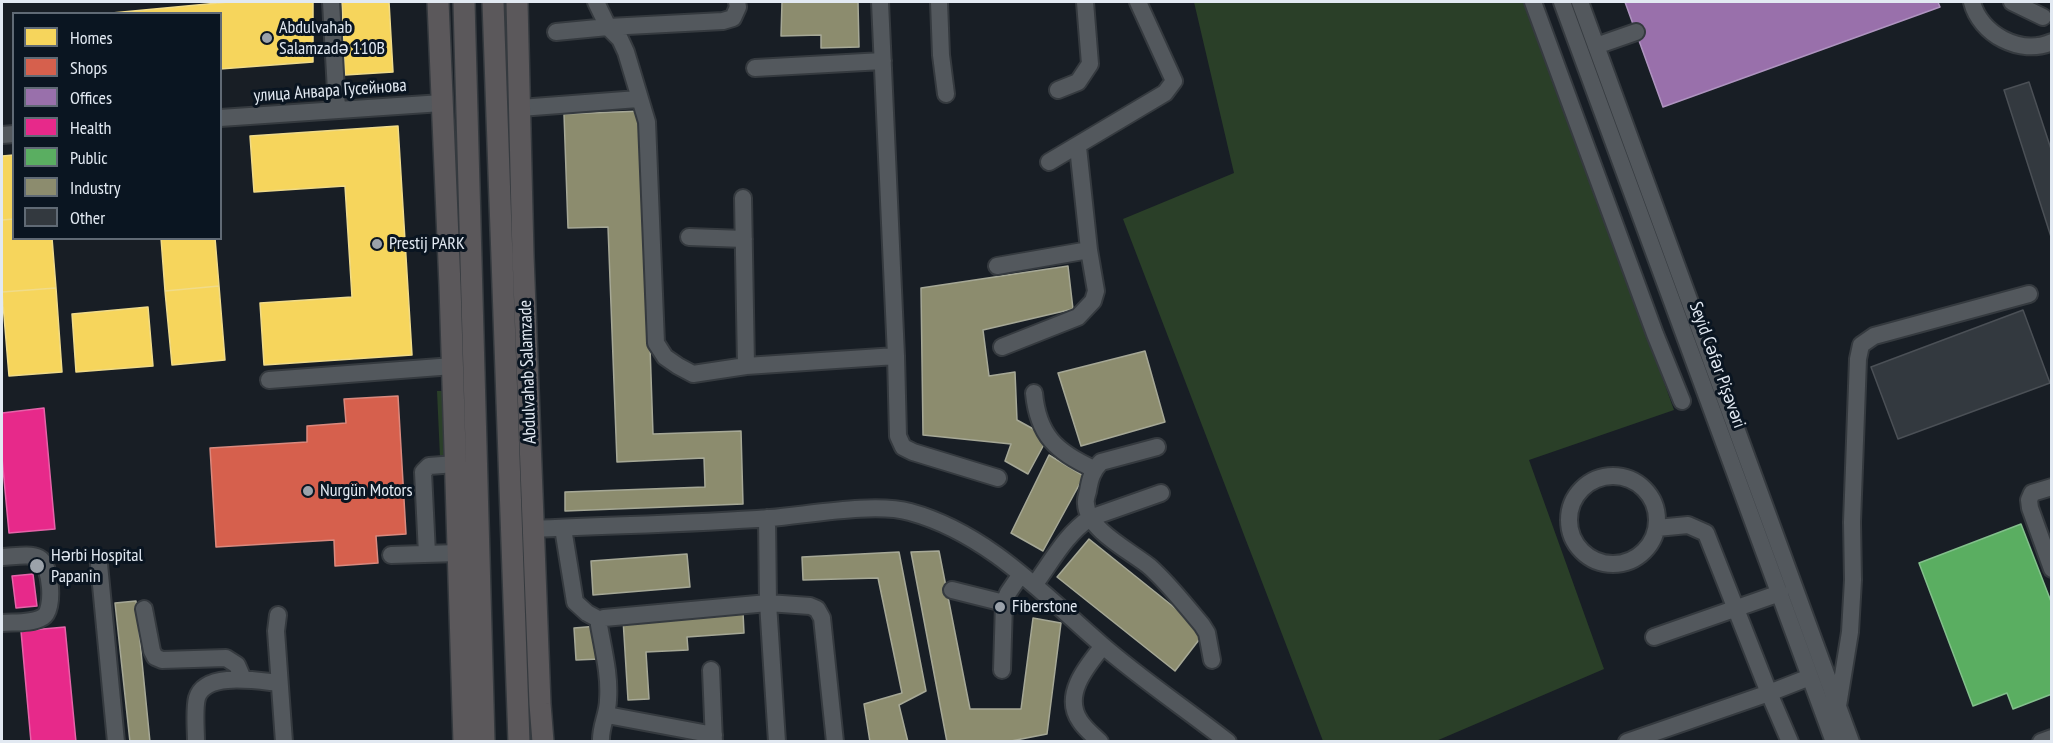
<!DOCTYPE html>
<html>
<head>
<meta charset="utf-8">
<style>
	body { margin:0 }
	#map { position:relative; width:2053px; height:743px; overflow:hidden; background:#181e25; font-family:"PT Sans Narrow",sans-serif }
	canvas { display:block }
	.frame { position:absolute; inset:0; border:3px solid #e2e9f2; pointer-events:none }
	.legend { position:absolute; left:12px; top:12px; width:210px; height:228px; box-sizing:border-box; background:#0a1521; border:2px solid #606a75; margin:0; padding:8px 10px; list-style:none; font-size:18px; color:#e2e9f2 }
	.legend li { display:flex; align-items:center; gap:12px; height:30px }
	.legend b { width:30px; border:2px solid #606a75 }
</style>
</head>
<body>
<div id="map">
<canvas width="2053" height="743"></canvas>
<div class="frame"></div>
<ul class="legend">
<li><b style="height:16px;background:#f6d55c"></b>Homes</li>
<li><b style="height:16px;background:#d6604d"></b>Shops</li>
<li><b style="height:16px;background:#9970ab"></b>Offices</li>
<li><b style="height:16px;background:#e7298a"></b>Health</li>
<li><b style="height:16px;background:#5aae61"></b>Public</li>
<li><b style="height:16px;background:#8c8c6e"></b>Industry</li>
<li><b style="height:16px;background:#33393f"></b>Other</li>
</ul>
</div>
<script>
const ctx = document.querySelector('canvas').getContext('2d');
ctx.lineJoin = 'round';
function fillPath(path, color) { ctx.fillStyle = color; ctx.fill(path, 'evenodd'); }
function strokePath(path, color, width, dash) { ctx.strokeStyle = color; ctx.lineWidth = width; ctx.lineCap = dash ? 'butt' : 'round'; ctx.setLineDash(dash || []); ctx.stroke(path); }
function drawText(font, color, halo, rows, align = 'center') {
  ctx.font = font + ' "PT Sans Narrow",sans-serif'; ctx.lineWidth = 6; ctx.setLineDash([]); ctx.textBaseline = 'middle'; ctx.strokeStyle = halo; ctx.fillStyle = color; for (const [text, x, y, turn = 0] of rows) {
    ctx.save(); ctx.translate(x, y); ctx.rotate((+turn || 0) * Math.PI / 180); ctx.textAlign = isNaN(turn) ? turn : align; if (halo) ctx.strokeText(text, 0, 0); ctx.fillText(text, 0, 0); ctx.restore();
  }
}
const green = new Path2D(`
	M1194 2H1528L1674 410 1529 460 1604 669 1436 741H1323L1123 219 1234 173Z
	M437 391H443L446 456 440 457Z`);
const homes = new Path2D(`
	M229 2H313V62L220 69V14H101Z
	M342 2H389L393 72 345 75Z
	M398 126 412 355 264 365 260 303 352 297 345 186 254 192 250 136Z
	M14 155V219L2 220V156Z
	M14 219V238H52L56 288 2 292V220Z
	M161 238H215L219 286 165 291Z
	M219 286 225 360 172 365 165 291Z
	M56 288 62 372 9 376 2 292Z
	M148 307 153 366 76 372 72 314Z`);
const shops = new Path2D(`
	M398 396 406 534 376 536 378 563 335 566 334 540 216 547 210 448 307 442V426L346 423 344 399Z`);
const offices = new Path2D(`
	M1625 2H1938L1940 7 1663 107Z`);
const health = new Path2D(`
	M44 408 55 529 9 533 2 458V413Z
	M33 574 37 606 16 608 12 576Z
	M65 627 76 742H31L21 631Z`);
const public = new Path2D(`
	M2021 524 2052 604V694L2013 709 2007 693 1973 706 1919 563Z`);
const industry = new Path2D(`
	M782 2H858L859 47 821 48V35L781 36Z
	M642 111 653 434 741 431 743 504 565 511V492L705 487 704 458 617 462 608 227 568 228 564 114Z
	M1068 266 1073 309 983 330 989 376 1015 372 1017 420 1048 437 1028 474 1005 461 1011 444 923 435 921 288Z
	M1145 351 1165 422 1081 446 1058 373Z
	M1049 455 1084 476 1043 551 1011 533Z
	M1089 539 1205 632 1175 671 1057 577Z
	M939 551 970 709H1021L1033 618 1061 623 1047 734 1006 742H947L911 552Z
	M899 552 926 691 899 705 908 742H870L864 704 902 693 878 578 803 580 802 557Z
	M687 554 690 587 593 595 591 561Z
	M136 601 150 742H130L115 603Z
	M743 612 744 633 687 637 688 650 646 652 649 699 628 700 623 619Z
	M598 626 600 659 576 660 574 628Z`);
const building = new Path2D(`
	M2029 82 2052 152V240L2004 90Z
	M2023 310 2050 383 1898 439 1871 367Z`);
const minor = new Path2D(`
	M331 2 337 109
	M596 2 608 27 620 39 626 52 647 122 656 343 665 357 678 366 693 374 746 366 896 356 880 2
	M939 2 941 55 946 94
	M1533 2 1655 334 1682 401
	M1562 2 1834 742
	M1580 2 1851 742
	M1972 2C1980 34 2020 56 2052 42
	M2012 2 2043 17
	M556 32 608 27 723 21 733 18 738 7 737 2
	M1596 46 1636 32
	M755 68 883 61
	M1058 90 1078 82 1090 64 1085 2
	M520 108 638 99
	M220 118 442 103
	M2 135 14 134
	M1049 162 1165 93 1174 81 1138 2
	M743 198 746 366
	M689 237 744 239
	M997 266 1089 250
	M1002 347 1078 317 1093 301 1096 291 1089 250 1078 147
	M896 356 898 436 903 447 913 452 998 478
	M269 380 453 366
	M1034 393C1038 435 1056 452 1094 469
	M1157 447 1101 462C1092 471 1090 479 1088 491 1087 495 1085 500 1086 504 1087 530 1132 552 1150 567 1169 584 1185 605 1202 625L1207 633 1212 660
	M1569 520a44 44 0 1 1 88 0a44 44 0 1 1-88 0Z
	M2052 487 2032 493 2029 500 2030 508 2052 569
	M767 518 768 603 777 742
	M563 528 575 602 587 613 600 620
	M1657 528 1688 525 1706 533 1769 693 1790 742
	M534 529C612 525 691 524 770 518 808 515 874 502 910 512 987 533 1043 594 1102 645 1141 679 1186 709 1228 742
	M427 554 423 472 429 466 456 464
	M391 555 458 553
	M2 557C12 557 30 553 39 558 51 564 55 610 43 617 32 624 14 622 2 623
	M99 564 116 742
	M1035 584C1052 561 1066 534 1090 518L1161 493
	M952 590 1004 603
	M144 609 152 651 155 657 162 660 226 658 237 665 243 679
	M278 615 276 631 284 742
	M1654 637 1780 593
	M711 670 714 742
	M1002 670 1004 603 1008 593 1021 574
	M1838 706 1850 632 1853 580 1852 522 1858 359 1861 345 1874 336 2029 294
	M607 715 714 735
	M196 742C196 730 194 709 197 698 205 671 258 681 279 683
	M601 742C600 727 608 714 608 700 610 675 603 649 599 625L600 620 604 618 768 603 810 606 817 609 822 618 835 742
	M1100 742C1093 735 1085 729 1080 721 1062 695 1087 666 1103 646
	M1627 742 1769 693 1810 677
	M2041 742 2052 738`);
const major = new Path2D(`
	M438 2 450 286 464 742
	M464 2 484 742
	M493 2 519 742
	M517 2 523 256 540 704 543 742`);
const markers = [
	[267,38,6,"#9ba2aa"],
	[377,244,6,"#9ba2aa"],
	[308,491,6,"#9ba2aa"],
	[37,566,8,"#9ba2aa"],
	[1000,607,6,"#9ba2aa"]
];
const poiNames = [
	["Abdulvahab",279,28],
	["Salamzadə 110B",279,49],
	["Prestij PARK",389,244],
	["Nurgün Motors",320,491],
	["Hərbi Hospital",51,556],
	["Papanin",51,577],
	["Fiberstone",1012,607]
];
const streetNames = [
	["улица Анвара Гусейнова",330,91,-4],
	["Seyid Cəfər Pişəvəri",1717,365,70],
	["Abdulvahab Salamzade",528,372,-92]
];
fillPath(green, '#2a3f28');
fillPath(homes, '#f6d55c');
strokePath(homes, '#f0db89', 1.5);
fillPath(shops, '#d6604d');
strokePath(shops, '#da897e', 1.5);
fillPath(offices, '#9970ab');
strokePath(offices, '#af94c0', 1.5);
fillPath(health, '#e7298a');
strokePath(health, '#e663a9', 1.5);
fillPath(public, '#5aae61');
strokePath(public, '#83c08c', 1.5);
fillPath(industry, '#8c8c6e');
strokePath(industry, '#a6a896', 1.5);
fillPath(building, '#33393f');
strokePath(building, '#4b5056', 1.5);
strokePath(minor, '#353a3f', 20);
strokePath(major, '#353a3f', 24);
strokePath(minor, '#53585d', 16);
strokePath(major, '#5b585b', 21);
for (const [x, y, r, color] of markers) { const dot = new Path2D(); dot.arc(x, y, r, 0, 2 * Math.PI); ctx.fillStyle = color; ctx.fill(dot); strokePath(dot, '#0a1521', 2); }
drawText('18px', '#e2e9f2', '#0a1521', poiNames, 'left');
drawText('18px', '#e2e9f2', '#0a1521', streetNames);
</script>
</body>
</html>
